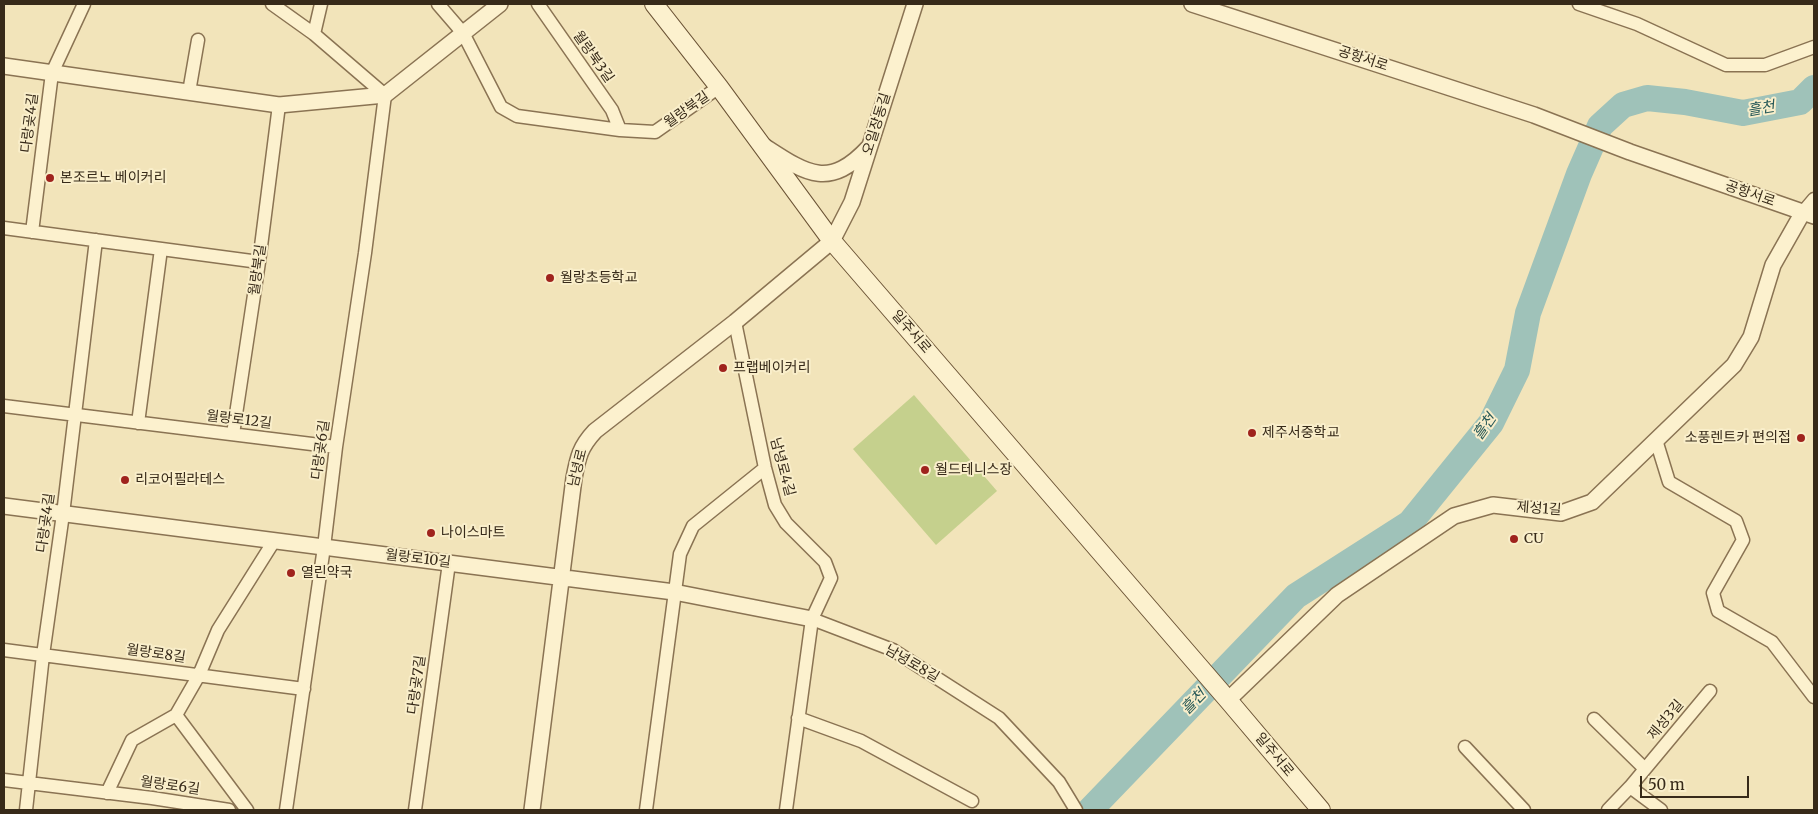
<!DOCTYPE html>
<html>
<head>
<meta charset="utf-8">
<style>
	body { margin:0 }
	#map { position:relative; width:1818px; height:814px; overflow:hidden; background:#f2e4ba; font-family:Merriweather,serif }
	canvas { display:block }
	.frame { position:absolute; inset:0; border:5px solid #372a19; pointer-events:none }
	.scale { position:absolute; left:1640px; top:776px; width:109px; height:22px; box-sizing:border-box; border:2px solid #372a19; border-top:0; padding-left:6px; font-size:15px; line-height:18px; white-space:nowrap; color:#372a19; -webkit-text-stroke:4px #f9eeca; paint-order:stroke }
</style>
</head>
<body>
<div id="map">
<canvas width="1818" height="814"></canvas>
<div class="frame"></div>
<div class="scale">50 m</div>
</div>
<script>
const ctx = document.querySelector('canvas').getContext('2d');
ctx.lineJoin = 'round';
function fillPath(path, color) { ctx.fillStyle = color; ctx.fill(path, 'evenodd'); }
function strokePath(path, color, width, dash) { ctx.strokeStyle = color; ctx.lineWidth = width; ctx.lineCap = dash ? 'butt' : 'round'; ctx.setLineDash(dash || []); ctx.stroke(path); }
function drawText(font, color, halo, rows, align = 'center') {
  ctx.font = font + ' Merriweather,"Noto Sans KR",serif'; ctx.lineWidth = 4; ctx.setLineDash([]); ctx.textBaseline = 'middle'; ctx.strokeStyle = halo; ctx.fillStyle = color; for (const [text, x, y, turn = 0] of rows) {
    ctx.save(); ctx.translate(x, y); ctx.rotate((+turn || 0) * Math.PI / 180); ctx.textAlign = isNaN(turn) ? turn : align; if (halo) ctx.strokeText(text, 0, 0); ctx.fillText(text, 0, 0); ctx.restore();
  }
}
const green = new Path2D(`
	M914 395 997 491 936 545 853 449Z`);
const river = new Path2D(`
	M1090 810 1296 596 1410 523 1491 423 1517 370 1528 313 1579 174 1600 126 1623 105 1647 98 1685 102 1743 113 1800 102 1814 88`);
const minor = new Path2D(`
	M272 4 314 34 385 95 365 253 336 447 324 547 286 810
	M438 4 463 33 501 107 517 116 620 130 655 132 719 87
	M538 4 612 110 620 130
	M1579 4 1637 24 1726 65H1765L1814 47
	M314 34 321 4
	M189 92 198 40
	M1803 212 1814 199
	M4 228 259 262
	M32 232 52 73 84 4
	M735 322 765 468 775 505 786 523 825 562 831 578 812 619 786 810
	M4 406 336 447
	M138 423 161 249
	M233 434 259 262 279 105
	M1656 440 1669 482 1736 521 1743 540 1713 593 1718 611 1772 642 1814 697
	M812 619 893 650 999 718 1059 782 1076 810
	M4 650 304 689
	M176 715 199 675 218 630 274 541
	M798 718 861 741 972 801
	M1594 719 1645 769
	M1465 747 1524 810
	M4 780 152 798 229 810
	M1630 787 1661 810
	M107 793 132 740 176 715 247 810
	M26 810 43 655 63 514 96 240
	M415 810 449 563
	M646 810 680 554 693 526 765 468
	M1608 810 1630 787 1710 691`);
const tertiary = new Path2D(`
	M1192 4 1534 115 1630 152 1814 216
	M4 66 279 105 385 95 500 4
	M764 146C807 174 829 190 869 147
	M4 506 674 592 812 619
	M1228 700 1337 595 1454 516 1493 505 1561 513 1592 502 1734 365 1751 337 1773 265 1803 212
	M532 810 574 478C578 457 580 447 595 431L735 322 832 241 852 202 915 4`);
const secondary = new Path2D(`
	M654 4 719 87 832 241 1228 700 1321 810`);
const markers = [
	[50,178,5,"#9f231d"],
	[550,278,5,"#9f231d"],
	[723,368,5,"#9f231d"],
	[1252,433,5,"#9f231d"],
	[1801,438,5,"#9f231d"],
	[925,470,5,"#9f231d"],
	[125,480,5,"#9f231d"],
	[431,533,5,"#9f231d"],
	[1514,539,5,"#9f231d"],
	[291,573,5,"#9f231d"]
];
const streetNames = [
	["월랑북3길",593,57,55],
	["공항서로",1363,59,18],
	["월랑북길",687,110,-35],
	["다랑곶4길",30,123,-83],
	["오일장동길",877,124,-73],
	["공항서로",1750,194,19],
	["월랑북길",258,270,-82],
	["일주서로",911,332,49],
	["월랑로12길",239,420,7],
	["다랑곶6길",321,450,-82],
	["남녕로4길",782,467,75],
	["남녕로",578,468,-76],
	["제성1길",1539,509,4],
	["다랑곶4길",46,523,-82],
	["월랑로10길",418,559,7],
	["월랑로8길",156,654,8],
	["남녕로8길",912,664,30],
	["다랑곶7길",417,685,-82],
	["제성3길",1666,720,-50],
	["일주서로",1274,755,50],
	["월랑로6길",170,786,8]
];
const poiNames = [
	["본조르노 베이커리",60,178],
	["월랑초등학교",560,278],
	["프랩베이커리",733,368],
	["제주서중학교",1262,433],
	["소풍렌트카 편의접",1791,438,"right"],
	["월드테니스장",935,470],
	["리코어필라테스",135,480],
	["나이스마트",441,533],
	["CU",1524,539],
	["열린약국",301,573]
];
const waterNames = [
	["흘천",1761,109,-10],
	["흘천",1485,427,-55],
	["흘천",1194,702,-46]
];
fillPath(green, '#c5d08d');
strokePath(river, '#9fc2b9', 26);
strokePath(minor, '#8a7353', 15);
strokePath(tertiary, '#8a7353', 18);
strokePath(secondary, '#6c5436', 20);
strokePath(minor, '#fcf1ce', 12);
strokePath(tertiary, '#fcf1ce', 15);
strokePath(secondary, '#fcf1ce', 18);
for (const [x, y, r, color] of markers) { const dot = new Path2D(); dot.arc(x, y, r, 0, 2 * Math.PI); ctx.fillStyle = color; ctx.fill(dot); strokePath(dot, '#f9eeca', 2); }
drawText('14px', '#372a19', '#f9eeca', streetNames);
drawText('14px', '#372a19', '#f9eeca', poiNames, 'left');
drawText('italic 15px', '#275958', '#f9eeca', waterNames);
</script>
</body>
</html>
